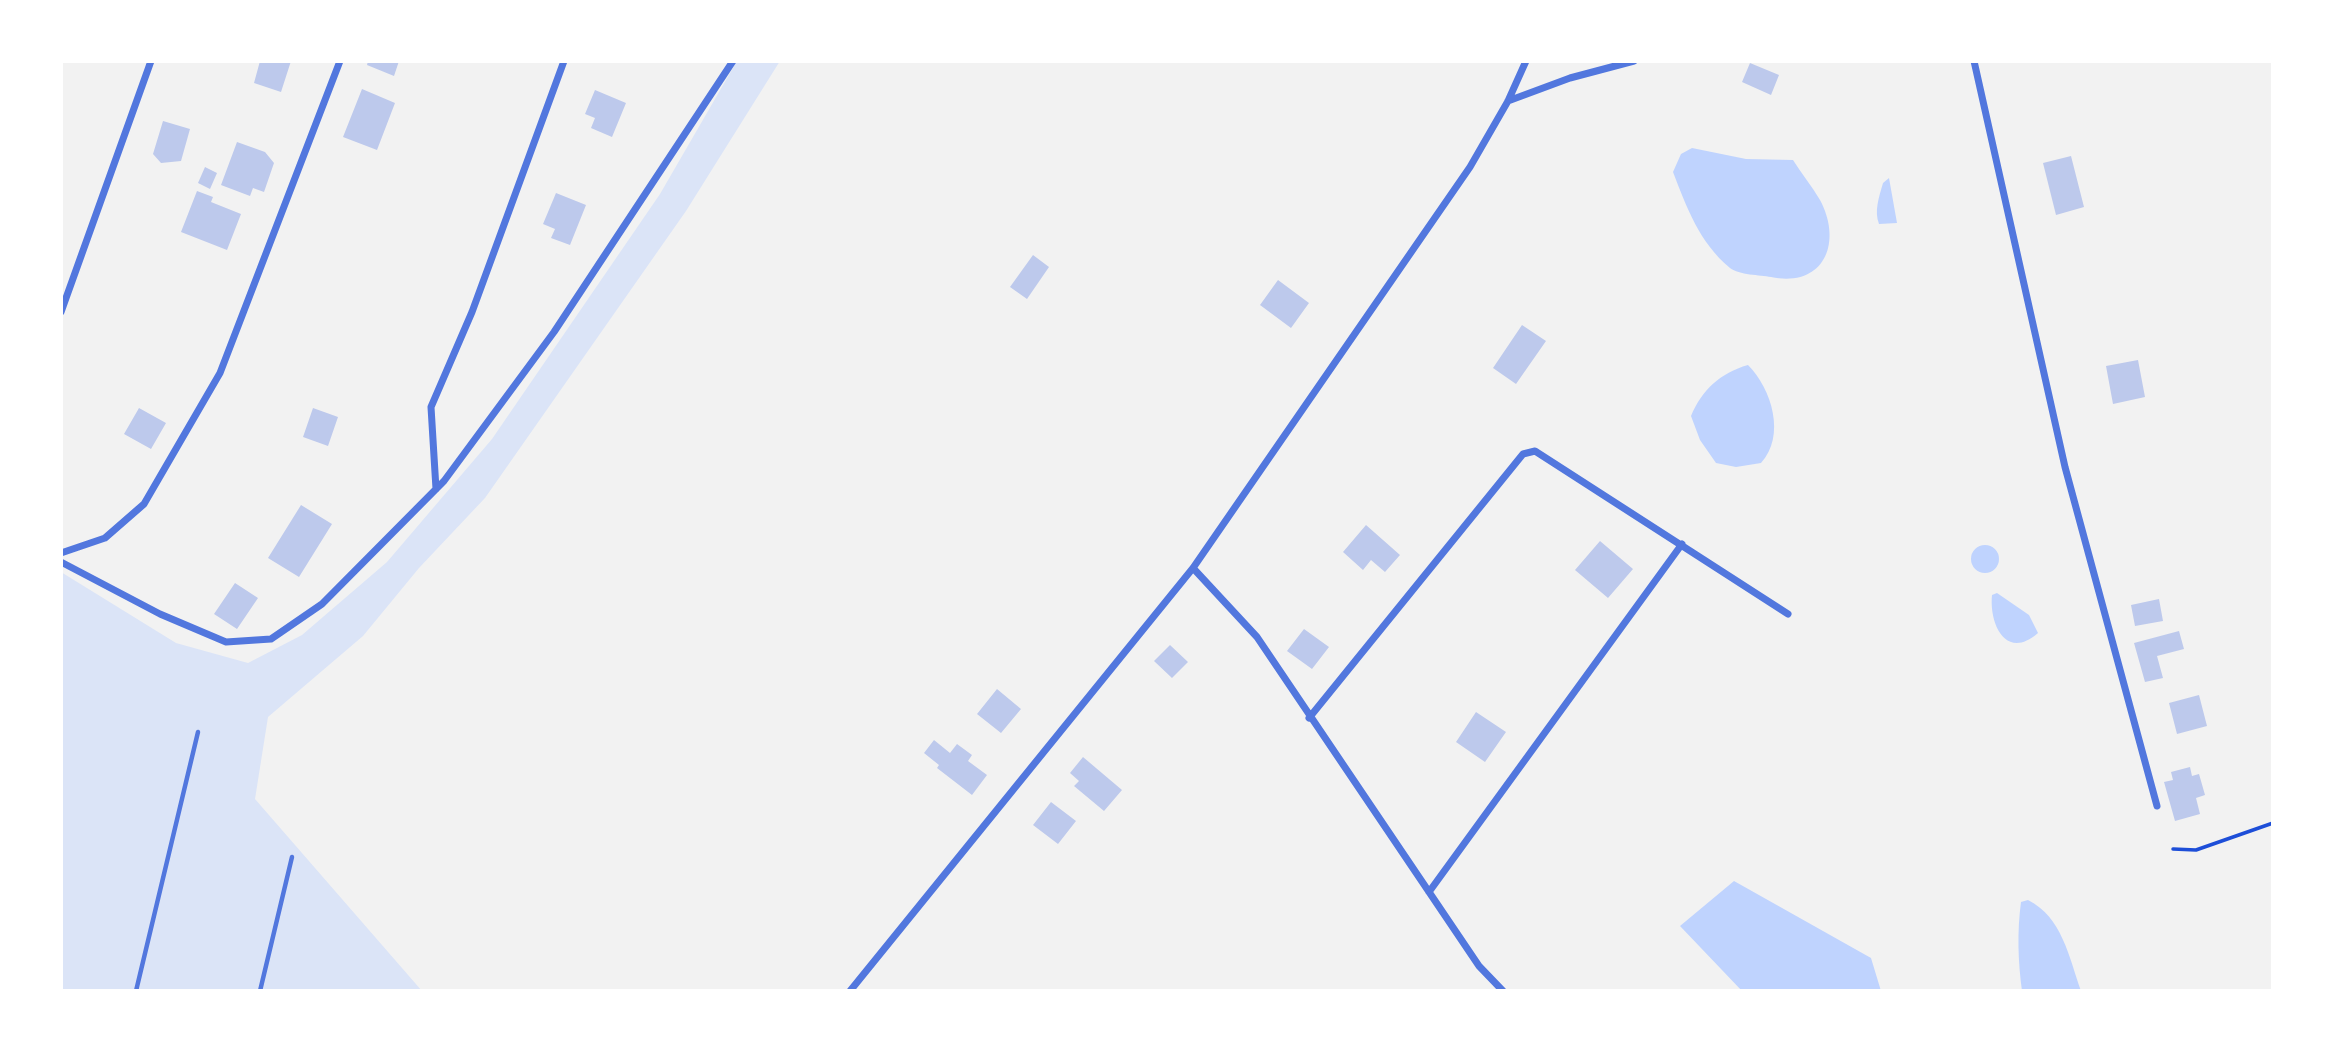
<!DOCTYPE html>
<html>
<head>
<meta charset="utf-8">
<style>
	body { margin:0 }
	#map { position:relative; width:2334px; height:1052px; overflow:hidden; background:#f2f2f2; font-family:"Open Sans",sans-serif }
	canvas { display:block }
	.frame { position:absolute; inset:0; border:63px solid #fff; pointer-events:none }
</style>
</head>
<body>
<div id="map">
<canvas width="2334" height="1052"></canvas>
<div class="frame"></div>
</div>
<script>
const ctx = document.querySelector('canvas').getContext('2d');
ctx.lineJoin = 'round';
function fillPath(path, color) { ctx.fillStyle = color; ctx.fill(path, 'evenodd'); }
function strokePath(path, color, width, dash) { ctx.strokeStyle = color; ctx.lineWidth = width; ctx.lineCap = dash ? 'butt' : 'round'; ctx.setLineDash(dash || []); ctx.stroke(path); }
const green = new Path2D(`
	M737 61H780L686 211 485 498 419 568 363 636 268 717 255 799 422 991H61V572L176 643 248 663 302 635 387 562 492 439 660 194Z`);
const water = new Path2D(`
	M1692 148 1746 159 1793 160C1801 173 1812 186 1820 200 1843 243 1824 288 1771 277 1760 275 1739 275 1730 268 1699 242 1687 208 1673 172L1681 154Z
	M1889 178 1897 223 1879 224C1874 211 1879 197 1883 183Z
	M1748 365C1772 389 1786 436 1761 463L1736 467 1716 463 1700 440 1691 416C1702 390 1720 373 1748 365Z
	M1971 559a14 14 0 1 1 28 0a14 14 0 1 1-28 0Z
	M1997 593 2029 615 2038 633C2006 661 1989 624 1992 595Z
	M1734 881 1871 958 1881 991H1742L1680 926Z
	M2028 900C2062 917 2069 957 2081 991H2022C2018 961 2017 932 2021 902Z`);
const building = new Path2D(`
	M260 61H291L281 92 254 83Z
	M368 61H399L394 76 367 65Z
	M1750 63 1779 75 1771 95 1742 82Z
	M362 89 395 103 377 150 343 137Z
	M595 90 626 103 612 137 591 128 595 118 585 114Z
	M163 121 190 129 181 161 161 163 153 154Z
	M237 142 265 152 274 163 264 192 253 188 250 196 221 185Z
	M2071 156 2084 207 2056 215 2043 163Z
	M205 167 217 173 210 189 198 183Z
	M197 191 213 197 211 202 241 214 227 250 181 232Z
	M556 193 586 205 570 245 551 238 555 229 543 224Z
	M1033 255 1049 267 1027 299 1010 287Z
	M1278 280 1309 303 1291 328 1260 305Z
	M1522 325 1546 341 1516 384 1493 368Z
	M2138 360 2145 397 2113 404 2106 366Z
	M139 408 166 423 151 449 124 434Z
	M313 408 338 417 328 446 303 437Z
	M301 505 332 524 299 577 268 558Z
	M1366 525 1400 555 1385 572 1371 560 1363 570 1343 552Z
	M1600 541 1633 569 1608 598 1575 570Z
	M235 583 258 598 237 629 214 614Z
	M2159 599 2163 621 2135 626 2131 605Z
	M1304 629 1329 647 1312 669 1287 651Z
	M2179 631 2184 649 2157 656 2163 678 2145 682 2134 643Z
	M1170 645 1188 662 1172 678 1154 661Z
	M997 689 1021 709 1001 733 977 714Z
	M2199 695 2207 726 2177 734 2169 703Z
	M1476 712 1506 732 1485 762 1456 742Z
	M934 740 950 753 957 744 972 755 968 761 987 775 972 795 937 768 939 765 924 753Z
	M1083 757 1122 790 1104 811 1074 786 1079 781 1070 773Z
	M2190 767 2192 776 2199 774 2205 795 2196 798 2200 814 2175 821 2164 782 2173 780 2171 772Z
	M1051 802 1076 821 1058 844 1033 825Z`);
const path = new Path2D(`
	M2173 849 2196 850 2273 823`);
const service = new Path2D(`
	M136 991 198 732
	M260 991 292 857`);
const minor = new Path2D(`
	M1974 61 2065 467 2157 806
	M1508 101 1570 78 1634 61
	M61 312 151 61
	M436 489 431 407 472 312 564 61
	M61 553 105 538 144 504 220 373 340 61
	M61 562 160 614 226 642 271 639 322 604 444 481 554 332 733 61
	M1193 568 1257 637 1479 966 1503 991
	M1309 718 1523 454 1535 451 1788 614
	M1429 892 1682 544
	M850 991 1193 568 1470 167 1508 101 1526 61`);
fillPath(green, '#dbe4f7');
fillPath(water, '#bfd3fe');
fillPath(building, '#bdc9ec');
strokePath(path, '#1d4ed8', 3.5);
strokePath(service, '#5277de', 4.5);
strokePath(minor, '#5277de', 7);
</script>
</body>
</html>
